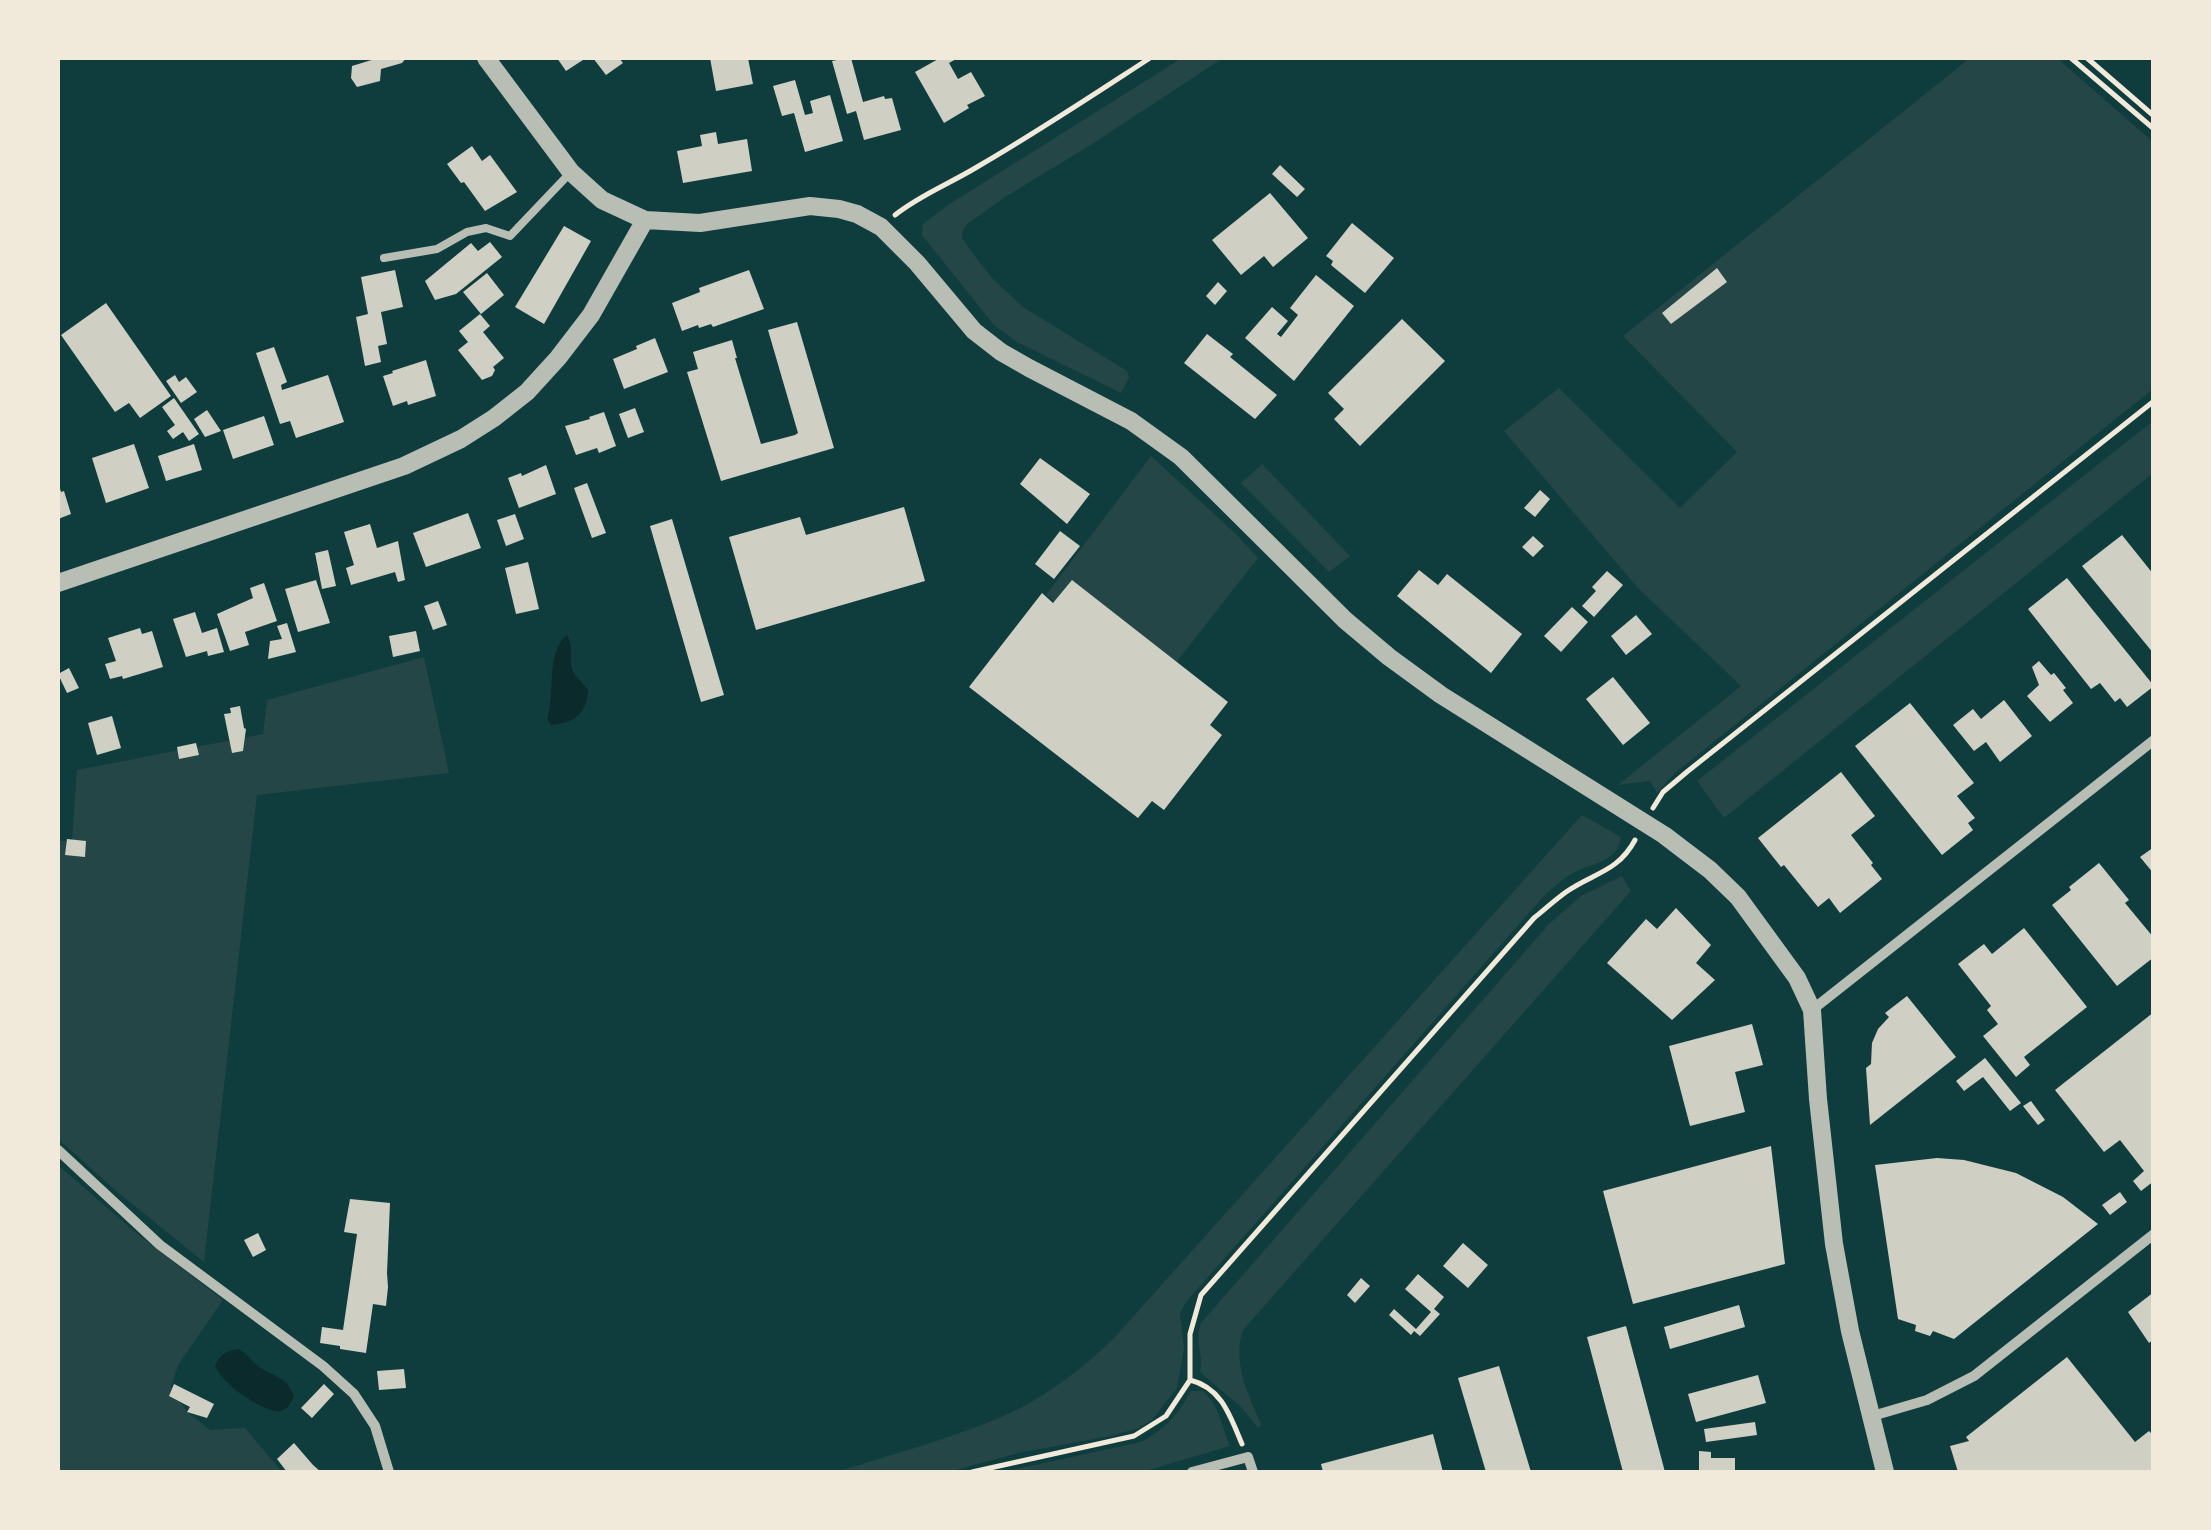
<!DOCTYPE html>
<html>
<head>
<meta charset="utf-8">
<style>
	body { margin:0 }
	#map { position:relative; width:2211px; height:1530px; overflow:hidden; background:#0f3d3e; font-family:Montserrat,sans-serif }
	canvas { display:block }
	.frame { position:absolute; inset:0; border:60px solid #f1e9da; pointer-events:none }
</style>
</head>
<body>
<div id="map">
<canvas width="2211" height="1530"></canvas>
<div class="frame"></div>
</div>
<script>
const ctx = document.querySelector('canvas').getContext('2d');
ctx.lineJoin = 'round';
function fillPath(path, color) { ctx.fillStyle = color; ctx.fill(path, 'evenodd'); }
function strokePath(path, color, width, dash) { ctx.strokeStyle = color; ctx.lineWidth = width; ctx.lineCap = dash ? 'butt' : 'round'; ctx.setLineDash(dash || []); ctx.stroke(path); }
const green = new Path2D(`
	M1182 58H1223L1089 146 1005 197 966 225 962 233V238L971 251 992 278 1023 307 1127 371 1129 377 1121 393 1017 342 994 325 922 235 923 224 948 205Z
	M1970 58H2057L2153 142V389L1675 773 1657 793 1650 781 1618 785 1741 686 1638 588 1504 431 1559 388 1680 508 1737 452 1623 336Z
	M2153 421V473L1724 818 1697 781Z
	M1151 456 1237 535 1258 558 1160 683 1046 595Z
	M1262 464 1350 556 1329 572 1241 483Z
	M424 657 449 773 257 795 204 1262 120 1194 58 1139V841H72L77 770 263 734 267 700Z
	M1582 815 1621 837C1618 862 1595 862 1577 871 1564 877 1553 888 1543 897L1186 1302 1180 1313 1184 1348 1177 1388 1152 1420 1136 1429 1110 1436 1018 1453 948 1472H836C890 1455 946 1440 999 1418 1042 1400 1081 1370 1114 1338Z
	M1622 876 1631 891 1243 1330C1232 1362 1248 1394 1261 1424L1259 1429 1241 1407 1200 1372C1204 1354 1194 1340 1201 1323L1549 924 1581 896Z
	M58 1165 136 1233 223 1300 178 1365 171 1387 187 1412 210 1430 245 1428 282 1472H58Z
	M1191 1391H1203C1222 1410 1220 1424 1230 1446L1142 1472H1002L1141 1442C1164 1430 1179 1414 1191 1391Z`);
const water = new Path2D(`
	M567 635C574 647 569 657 572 669 574 676 584 684 588 690 587 714 574 723 551 725L547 719C556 693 545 653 567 635Z
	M239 1349C249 1355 254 1365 264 1370 280 1379 286 1377 294 1396L288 1407 279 1412C256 1407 226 1387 215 1366 220 1354 226 1351 239 1349Z`);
const building = new Path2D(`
	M378 58H406L402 63 381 69 380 81 357 87 351 78 352 66Z
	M557 58H586L566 71Z
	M593 58H619L623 63 606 75Z
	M710 58H748L753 84 716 91Z
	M846 58H851L863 102 884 96 885 99 892 98 901 130 864 140 856 111 847 114 832 61Z
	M940 58H958L949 63 958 79 971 72 985 96 967 105 969 108 944 123 915 72Z
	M795 80 805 115 813 113 810 101 830 95 843 141 805 152 794 113 782 116 773 86Z
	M716 132 718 144 747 139 752 171 683 183 677 151 702 146 700 135Z
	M472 146 482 161 490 155 517 192 485 211 464 182 461 183 447 164Z
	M1280 165 1305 189 1297 197 1272 174Z
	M1270 193 1308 238 1273 267 1264 256 1241 275 1212 240Z
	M1352 223 1394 258 1365 293 1331 265 1333 261 1326 256Z
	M564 226 591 241 544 324 515 307Z
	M490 242 502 257 456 294 435 300 425 281 471 243 478 251Z
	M1717 268 1727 282 1671 324 1662 313Z
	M395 270 403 307 381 312 387 344 378 346 381 362 365 366 356 317 368 314 361 277Z
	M749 270 764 309 713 327 711 324 699 328 698 325 682 331 672 303 700 292 699 288Z
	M487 273 504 295 481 314 463 292Z
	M1316 275 1354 306 1294 381 1245 338 1272 307 1288 321 1277 334 1281 337 1298 315 1290 308Z
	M1218 282 1227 291 1215 305 1206 296Z
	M106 303 171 396 140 418 129 403 115 412 61 335Z
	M480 314 490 326 483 332 504 358 493 367 495 370 492 376 482 380 458 350 468 342 459 331Z
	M1402 319 1445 361 1360 446 1334 419 1344 409 1328 393Z
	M797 322 834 448 721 481 687 372 698 369 693 352 732 340 737 358H735L761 444 795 435 798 433 768 330Z
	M1207 334 1233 354 1230 357 1277 395 1255 419 1184 363Z
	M655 338 668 372 624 389 613 359 637 349 636 346Z
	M274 347 287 382 281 385 282 390 328 375 344 422 296 438 290 421 280 424 256 353Z
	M426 360 436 396 408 405 407 401 393 406 383 376 393 373 392 371Z
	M175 375 179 382 186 377 197 392 181 403 166 381Z
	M174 398 199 434 189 441 183 432 173 439 167 431 175 425 162 407Z
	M635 408 644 432 628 438 619 414Z
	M207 410 221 431 205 437 194 419Z
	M604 412 616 446 599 453 597 448 576 455 565 426 590 419 589 417Z
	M264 416 274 445 233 459 223 430Z
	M134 444 149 488 106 503 92 458Z
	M194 444 202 470 166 481 158 456Z
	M1040 458 1090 494 1067 524 1020 484Z
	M546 465 556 494 519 508 508 478 521 473 522 476Z
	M58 482 61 492 64 491 71 514 58 519Z
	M587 483 606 533 592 538 574 488Z
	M1540 490 1550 499 1535 517 1524 508Z
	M904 507 925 581 756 630 729 537 800 517 806 535Z
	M468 513 481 548 426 567 413 533Z
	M515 514 524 539 506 546 497 520Z
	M672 519 724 695 701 702 650 526Z
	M370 524 377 548 398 541 405 580 398 582 395 572 351 585 346 568 354 565 344 532Z
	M1060 531 1080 546 1054 579 1035 564Z
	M2122 535 2154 575V654L2082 566Z
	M1533 536 1544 546 1533 557 1522 547Z
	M328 550 336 586 322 589 315 553Z
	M528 562 539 609 516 614 505 568Z
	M1419 570 1438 585 1447 574 1522 634 1491 673 1397 596Z
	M1607 571 1623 585 1594 617 1582 606 1596 591 1592 587Z
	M2067 578 2154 686 2127 707 2120 698 2115 702 2100 683 2091 689 2028 609Z
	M316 580 330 623 298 632 285 589Z
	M1072 580 1228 702 1210 725 1222 735 1164 810 1152 801 1138 818 969 687 1042 593 1053 603Z
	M264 583 277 621 245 632 249 645 230 651 217 614 253 598 250 588Z
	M438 601 447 625 433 630 424 606Z
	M1572 607 1588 622 1561 652 1544 636Z
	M195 612 202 633 217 628 224 652 208 656 207 651 186 657 173 619Z
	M1636 615 1652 634 1626 655 1611 636Z
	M287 623 296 652 268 659 270 641 282 639 277 626Z
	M140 628 142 634 152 631 163 667 123 679 122 676 110 679 105 664 116 661 108 638Z
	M416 631 420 651 393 657 389 636Z
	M2039 661 2051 675 2054 673 2066 688 2063 690 2073 703 2050 722 2027 696 2039 685 2032 667Z
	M69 668 79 688 67 693 58 674Z
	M1613 677 1650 723 1623 745 1586 699Z
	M2004 700 2032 736 2000 762 1986 742 1974 751 1953 725 1973 709 1981 719Z
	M1910 703 1974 783 1957 796 1975 818 1968 823 1973 830 1942 855 1855 746Z
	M240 706 244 728 246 729 243 751 232 753 224 714 231 713 230 708Z
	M112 716 121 748 97 755 88 723Z
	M196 743 199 755 179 759 177 747Z
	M1841 772 1875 816 1851 835 1873 863 1871 865 1882 879 1840 913 1829 898 1818 907 1784 865 1781 867 1758 838Z
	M67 839 86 841 85 857 65 855Z
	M2154 847V874L2140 857Z
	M2099 863 2129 900 2125 903 2154 938V957L2117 986 2052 905 2071 890 2069 887Z
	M1676 908 1711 945 1696 963 1715 980 1672 1020 1607 963 1646 919 1657 929Z
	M2024 928 2087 1007 2024 1057 2030 1065 2016 1077 1983 1036 1998 1024 1987 1010 1991 1006 1958 964 1984 944 1992 954Z
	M1907 996 1956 1057 1870 1125 1866 1068 1871 1064 1872 1043 1878 1029 1889 1017 1885 1013Z
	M2154 1012V1181L2141 1191 2133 1181 2144 1171 2120 1140 2104 1152 2055 1090Z
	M1752 1024 1763 1065 1735 1072 1745 1112 1690 1126 1669 1046Z
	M1985 1058 2021 1103 2010 1111 1983 1077 1964 1091 1956 1081Z
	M2031 1101 2045 1120 2038 1125 2023 1106Z
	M1771 1146 1785 1264 1633 1304 1603 1191Z
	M1937 1158 1964 1160 2016 1173 2063 1197 2098 1224 1954 1339 1933 1331 1930 1336 1915 1331 1916 1325 1898 1319 1875 1165Z
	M2120 1192 2127 1202 2110 1215 2102 1205Z
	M350 1199 390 1203 387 1273 388 1287 386 1306 373 1304 366 1353 340 1349V1346L320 1343 322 1327 343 1330 357 1234 344 1232Z
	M258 1233 266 1250 253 1257 244 1240Z
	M1463 1243 1488 1265 1468 1288 1443 1266Z
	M1418 1274 1444 1297 1434 1309 1440 1314 1420 1336 1414 1331 1411 1335 1389 1315 1394 1309 1416 1329 1431 1312 1405 1289Z
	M1361 1278 1370 1286 1355 1303 1347 1295Z
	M2154 1292V1339L2149 1343 2128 1312Z
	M1739 1305 1745 1327 1670 1349 1664 1327Z
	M1626 1326 1665 1472H1623L1587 1337Z
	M2067 1357 2135 1442 2149 1431 2154 1436V1472H1958L1950 1446 1969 1441 1966 1437Z
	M1499 1366 1531 1472H1486L1458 1378Z
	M404 1369 406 1388 379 1390 377 1371Z
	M1758 1375 1766 1403 1696 1422 1688 1394Z
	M174 1384 214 1404 207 1418 187 1412 190 1407 169 1396Z
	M324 1384 334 1394 312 1418 301 1408Z
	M1755 1422 1757 1435 1706 1442 1704 1429Z
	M1433 1434 1443 1472H1323L1321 1464Z
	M294 1443 313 1465 321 1472H287L277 1459Z
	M1699 1451 1711 1452V1458H1735V1472H1699Z`);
const path = new Path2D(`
	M2071 58 2154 129
	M2087 58 2154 116
	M895 215C920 195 949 184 977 167 1036 133 1093 95 1150 58
	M1653 808 1663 792 1688 771 2154 401
	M1190 1380C1222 1388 1230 1416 1242 1444
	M972 1472 1134 1436 1166 1416 1190 1380V1334L1201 1295 1534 918C1545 909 1555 900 1566 892 1593 873 1618 872 1635 840`);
const service = new Path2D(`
	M384 258 437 249 467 232 486 228 510 236 571 172`);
const minor = new Path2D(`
	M1812 1010 2154 740
	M58 1150 160 1245 323 1366 354 1394 375 1426 389 1472
	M1869 1417 1927 1400 1974 1376 2154 1234
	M1192 1472 1248 1457 1253 1472`);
const tertiary = new Path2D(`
	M486 58 571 172 602 200 645 220 700 223 810 206 839 209 857 214 881 227 917 263 974 331 1001 352 1029 368 1131 421 1181 457 1345 620 1389 657 1441 695 1664 835 1710 870 1738 897 1797 978 1812 1010 1818 1099 1834 1244 1850 1331 1885 1472
	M58 583 404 466 461 439 494 418 527 392 558 358 591 315 645 220`);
fillPath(green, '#244646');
fillPath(water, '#0a2a2b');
fillPath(building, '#cfcfc3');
strokePath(path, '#f1e9da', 5);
strokePath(service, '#b8beb3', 8);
strokePath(minor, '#b8beb3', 10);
strokePath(tertiary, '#b8beb3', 18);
</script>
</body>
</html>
